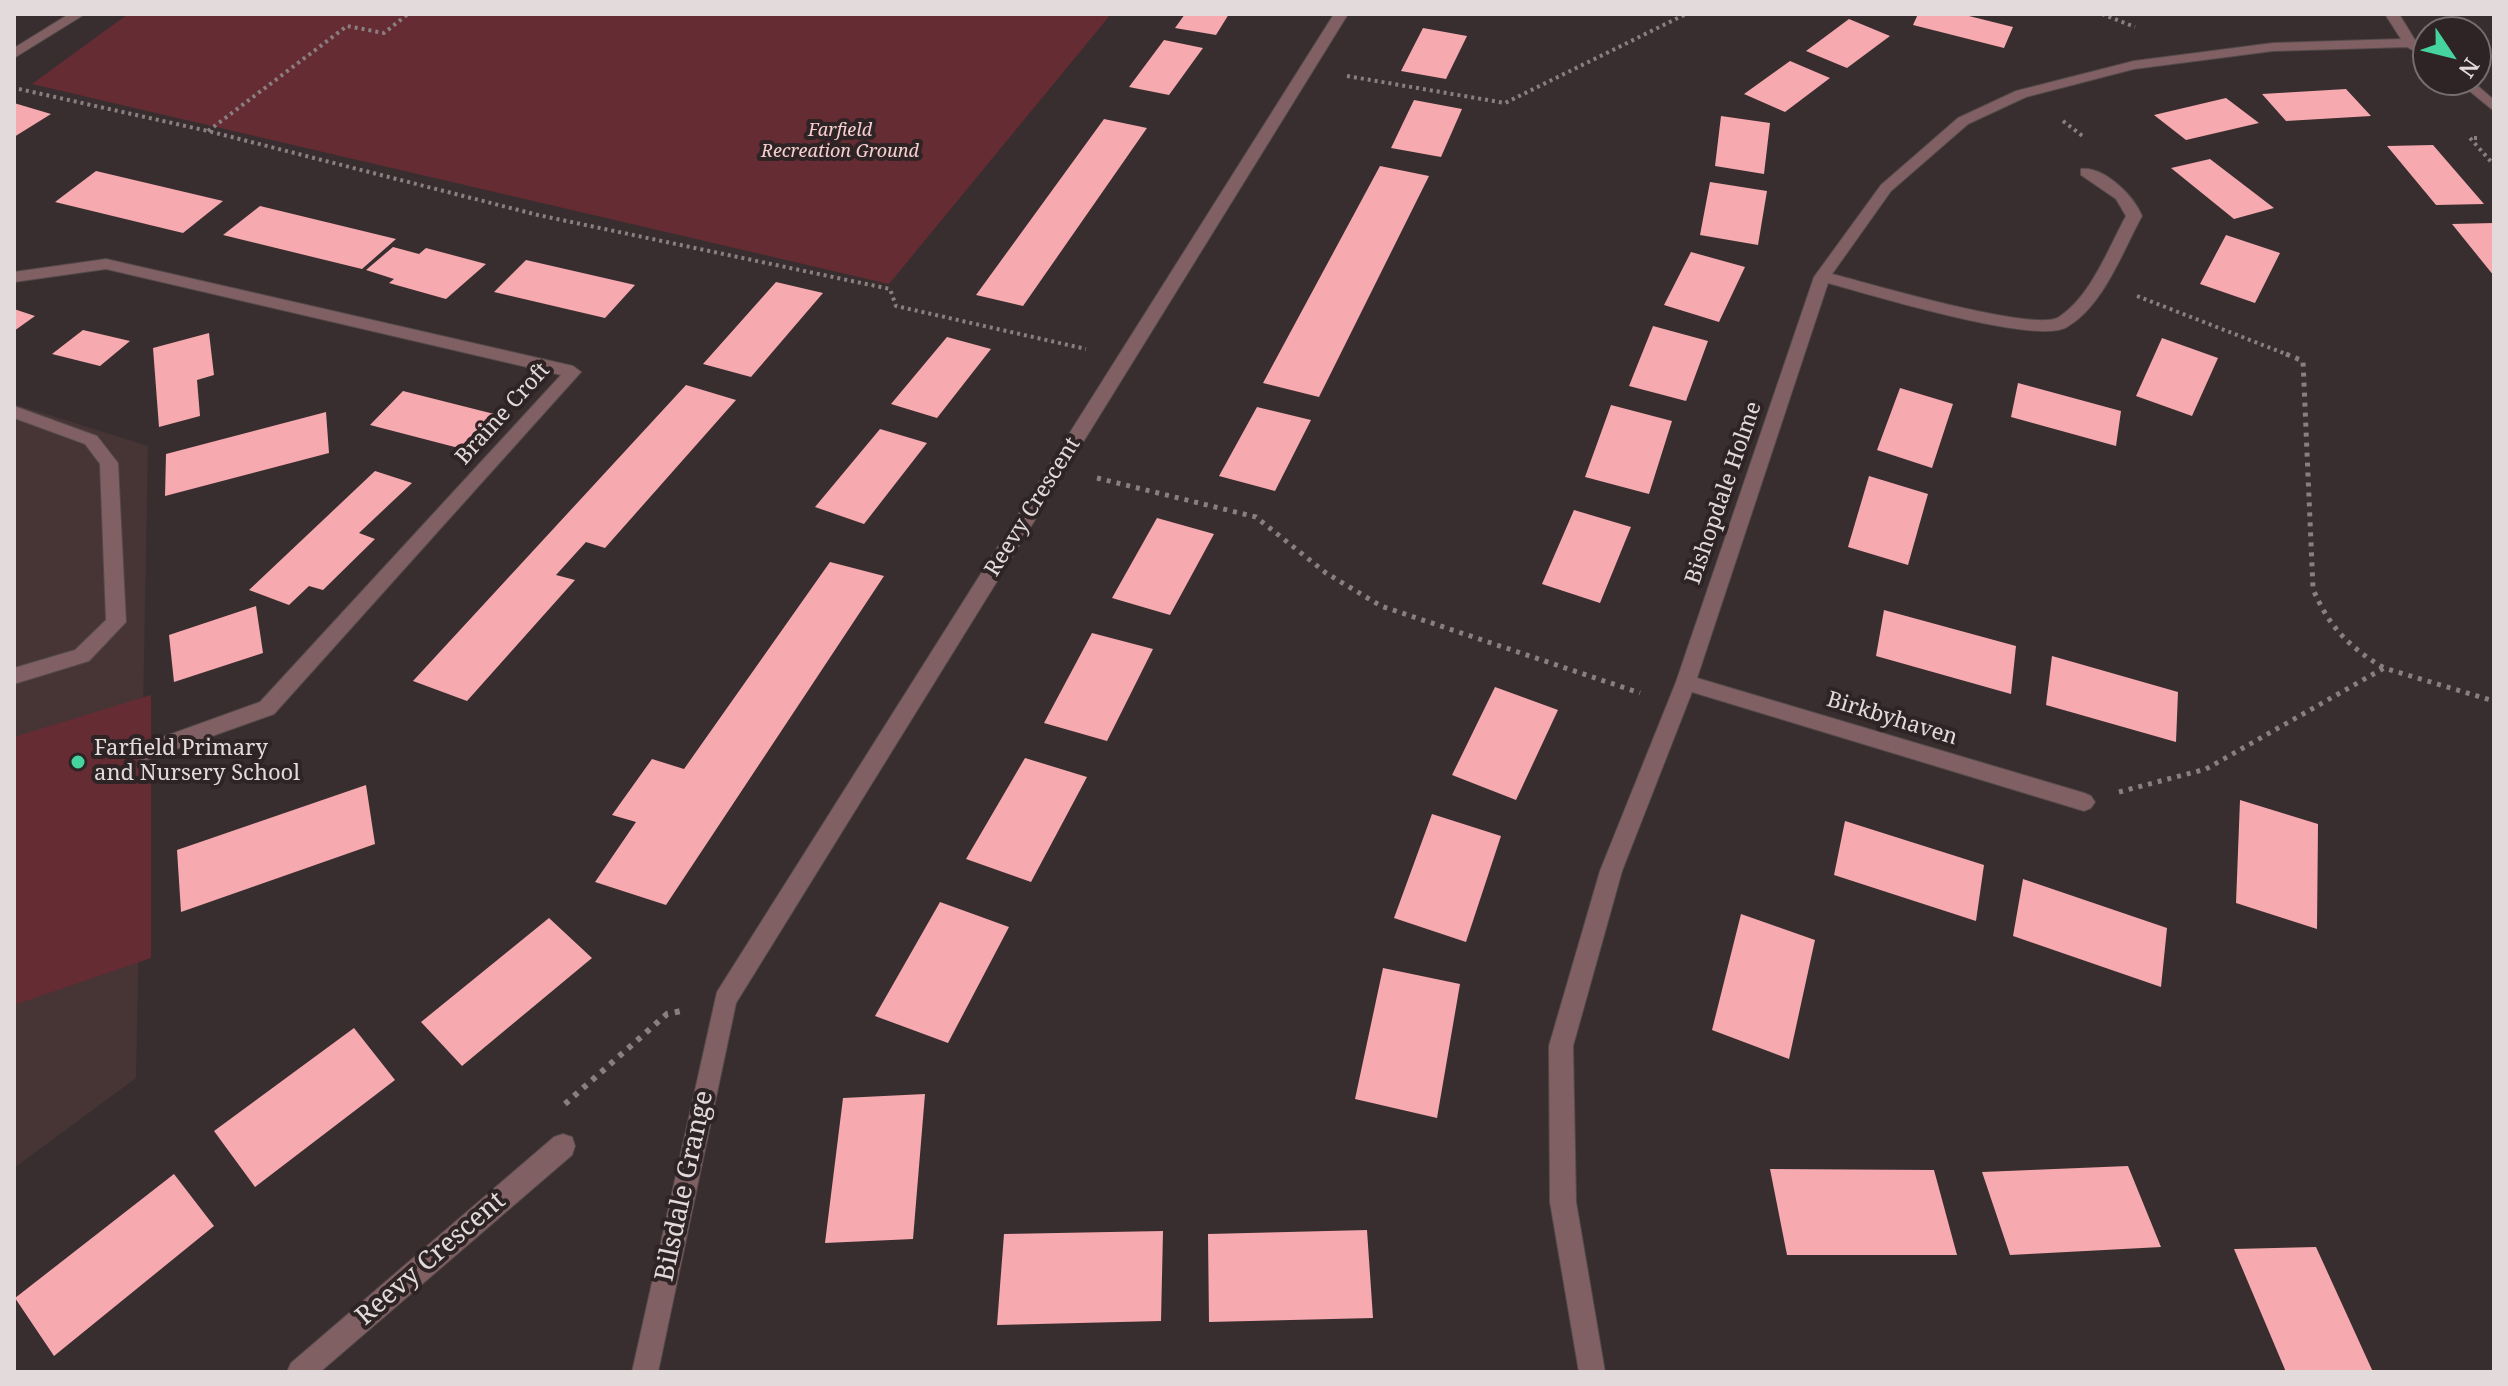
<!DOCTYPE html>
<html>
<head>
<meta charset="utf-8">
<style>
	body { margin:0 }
	#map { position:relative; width:2508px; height:1386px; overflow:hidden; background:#392e2f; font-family:"Noto Serif",serif }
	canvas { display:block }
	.frame { position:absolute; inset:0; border:16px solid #e2dadb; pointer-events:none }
	.north { position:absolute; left:2412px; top:16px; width:80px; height:80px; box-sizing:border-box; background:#2e2425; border:2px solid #766d6e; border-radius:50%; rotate:125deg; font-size:22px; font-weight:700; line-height:32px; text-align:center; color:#e2dadb }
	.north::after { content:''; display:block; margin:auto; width:28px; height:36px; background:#45d49f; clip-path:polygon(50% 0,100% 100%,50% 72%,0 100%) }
</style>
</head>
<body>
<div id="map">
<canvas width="2508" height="1386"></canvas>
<div class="frame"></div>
<div class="north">N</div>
</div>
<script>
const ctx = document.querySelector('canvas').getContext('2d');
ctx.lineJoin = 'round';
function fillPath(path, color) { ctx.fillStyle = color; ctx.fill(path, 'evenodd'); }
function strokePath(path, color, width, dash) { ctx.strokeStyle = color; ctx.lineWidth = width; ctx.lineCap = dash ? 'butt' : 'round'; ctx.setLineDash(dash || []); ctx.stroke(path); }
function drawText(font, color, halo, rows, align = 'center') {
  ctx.font = font + ' "Noto Serif",serif'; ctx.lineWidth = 8; ctx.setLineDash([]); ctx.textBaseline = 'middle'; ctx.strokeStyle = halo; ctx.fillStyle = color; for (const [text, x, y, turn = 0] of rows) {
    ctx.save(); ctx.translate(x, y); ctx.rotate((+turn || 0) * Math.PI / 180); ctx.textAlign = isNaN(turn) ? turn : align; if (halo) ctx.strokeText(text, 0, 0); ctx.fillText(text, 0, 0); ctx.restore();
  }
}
const built = new Path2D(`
	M14 404 148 446 136 1078 14 1168Z`);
const green = new Path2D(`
	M128 14H1111L889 284 32 84Z
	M151 695V958L14 1005V737Z`);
const building = new Path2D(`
	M1185 14H1229L1216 35 1175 28Z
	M1918 14H1961L2013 27 2004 48 1913 25Z
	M1849 19 1890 36 1847 68 1806 51Z
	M1423 28 1467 36 1446 79 1401 71Z
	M1164 40 1203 48 1169 95 1129 87Z
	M1790 61 1830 78 1785 112 1744 94Z
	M2346 89 2371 116 2286 121 2262 94Z
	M2226 98 2259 123 2186 140 2154 115Z
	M1414 100 1462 109 1441 157 1391 148Z
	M14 103 51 114 14 137Z
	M1721 116 1770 123 1764 174 1715 166Z
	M1104 119 1147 128 1023 306 976 295Z
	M2433 145 2484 204 2436 205 2387 146Z
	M2210 159 2274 208 2234 219 2171 168Z
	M1380 166 1429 176 1319 397 1263 383Z
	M96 171 223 201 183 233 55 202Z
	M1710 182 1767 191 1758 245 1700 235Z
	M260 206 396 239 362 269 223 235Z
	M2494 223V276L2452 224Z
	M2226 235 2280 253 2255 303 2200 284Z
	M393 247 419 254 426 248 486 264 446 299 389 283 394 279 366 270Z
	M1691 252 1745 267 1719 322 1664 305Z
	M526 260 635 285 605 318 494 292Z
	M776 282 823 293 751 377 703 364Z
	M14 309 35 316 14 331Z
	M1653 326 1708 341 1686 401 1629 386Z
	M83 330 130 341 100 366 52 354Z
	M209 333 214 375 197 380 200 416 159 427 153 348Z
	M947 337 991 349 937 418 891 404Z
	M2162 338 2218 358 2192 416 2136 396Z
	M2018 383 2121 411 2116 446 2011 417Z
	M686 385 736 400 605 548 586 542 556 575 575 580 467 701 413 681Z
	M1900 388 1953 404 1932 468 1877 450Z
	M403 391 506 417 474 452 370 425Z
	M1611 405 1672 421 1649 494 1585 477Z
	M1257 407 1311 420 1275 491 1219 476Z
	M326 412 329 453 165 496 166 454Z
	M880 429 927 443 864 524 815 507Z
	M375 471 412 483 359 533 375 539 323 590 309 586 289 605 249 590Z
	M1869 476 1928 494 1908 565 1848 547Z
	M1574 510 1631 527 1600 603 1542 584Z
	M1157 518 1214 534 1170 615 1112 598Z
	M830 562 884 576 666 905 595 882 636 822 612 815 652 759 684 769Z
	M256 606 263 653 174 682 169 635Z
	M1884 610 2016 646 2011 694 1876 656Z
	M1092 633 1153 649 1107 741 1044 723Z
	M2052 656 2178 692 2176 742 2046 705Z
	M1495 687 1558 710 1516 800 1452 775Z
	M1025 758 1087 777 1031 882 966 859Z
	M366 785 375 844 181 912 177 850Z
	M2240 800 2318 824 2317 929 2236 903Z
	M1432 814 1501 836 1466 942 1394 918Z
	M1845 821 1984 865 1976 921 1834 875Z
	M2023 879 2167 928 2161 987 2013 936Z
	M940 902 1009 927 948 1043 875 1016Z
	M1741 914 1815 940 1789 1059 1712 1030Z
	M549 918 592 958 462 1066 421 1022Z
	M1383 968 1460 984 1437 1118 1355 1099Z
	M354 1028 395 1080 255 1187 214 1131Z
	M925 1094 913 1239 825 1243 843 1098Z
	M2128 1166 2161 1247 2010 1255 1982 1172Z
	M1770 1169 1934 1170 1957 1255H1787Z
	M174 1174 214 1226 54 1356 15 1298Z
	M1367 1230 1373 1318 1209 1322 1208 1234Z
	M1163 1231 1161 1321 997 1325 1004 1234Z
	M2316 1247 2373 1372H2286L2234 1249Z`);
const pathFar2 = new Path2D(`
	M2102 14 2135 27
	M1347 76 1505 103 1686 14
	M19 89 208 131 538 215 890 289 896 306 1086 349
	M2063 121 2084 137
	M208 131 347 26 384 33 408 14
	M2477 138H2470L2494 165
	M2137 296 2291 356`);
const pathFar1 = new Path2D(`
	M2286 354 2303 361 2313 589C2329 627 2349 647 2384 668
	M1097 478 1256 517 1326 573 1381 606 1640 693
	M2119 792 2206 769 2384 668 2494 701`);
const path = new Path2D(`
	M565 1104 667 1014 681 1011`);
const minor = new Path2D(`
	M69 14H85L14 58V48Z
	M1334 14H1348L736 1003 658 1372H632L717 992Z
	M2385 14H2399L2415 40 2428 49V59L2407 47 2273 51 2134 69 2026 97 1968 124 1891 191 1832 274C1868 283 2035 333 2059 317 2091 296 2108 249 2126 216L2116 199 2081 175V169C2104 166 2134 196 2142 216 2122 252 2104 305 2067 327 2038 346 1868 294 1828 283L1697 678 2084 793 2091 796 2095 802 2091 808 2084 811 1692 692 1622 871 1573 1046 1576 1202 1605 1372H1579L1550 1202 1549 1046 1600 871 1676 682 1814 277 1881 185 1958 118 2016 91 2134 61 2273 43 2401 39Z
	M2456 80H2471L2494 100V111Z
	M106 259 573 366 581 372 274 714 145 760 138 758 135 752 138 746 260 702 561 375 106 269 14 282V272Z
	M14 406 97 436 118 463 126 622 89 661 14 684V668L75 650 106 620 100 464 85 444 14 418Z
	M563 1134 572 1137 575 1146 572 1155 320 1372H287L291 1363 554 1137Z`);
const markers = [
	[78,762,8,"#45d49f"]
];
const farParknames = [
	["Farfield",840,131],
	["Recreation Ground",840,152]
];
const streetNames = [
	["Braine Croft",503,414,-48],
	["Bishopdale Holme",1724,493,-71],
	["Reevy Crescent",1033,507,-58],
	["Birkbyhaven",1892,719,17]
];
const poiNames = [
	["Farfield Primary",94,749],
	["and Nursery School",94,774]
];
const nearStreetnames = [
	["Bilsdale Grange",685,1186,-78],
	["Reevy Crescent",431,1259,-41]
];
fillPath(built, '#473536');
fillPath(green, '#662c33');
fillPath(building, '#f6a9af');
strokePath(minor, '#544a4b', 2);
strokePath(pathFar2, '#897f80', 4, [3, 4]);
strokePath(pathFar1, '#897f80', 5, [4, 6]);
strokePath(path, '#897f80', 6, [5, 7]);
fillPath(minor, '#806062');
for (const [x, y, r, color] of markers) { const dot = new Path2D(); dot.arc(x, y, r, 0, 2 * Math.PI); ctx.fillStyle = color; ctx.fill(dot); strokePath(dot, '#2e2425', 3); }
drawText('italic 18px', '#f9ced1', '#2e2425', farParknames);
drawText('22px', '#e2dadb', '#2e2425', streetNames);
drawText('22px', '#e2dadb', '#2e2425', poiNames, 'left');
drawText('26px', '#e2dadb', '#2e2425', nearStreetnames);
</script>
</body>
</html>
